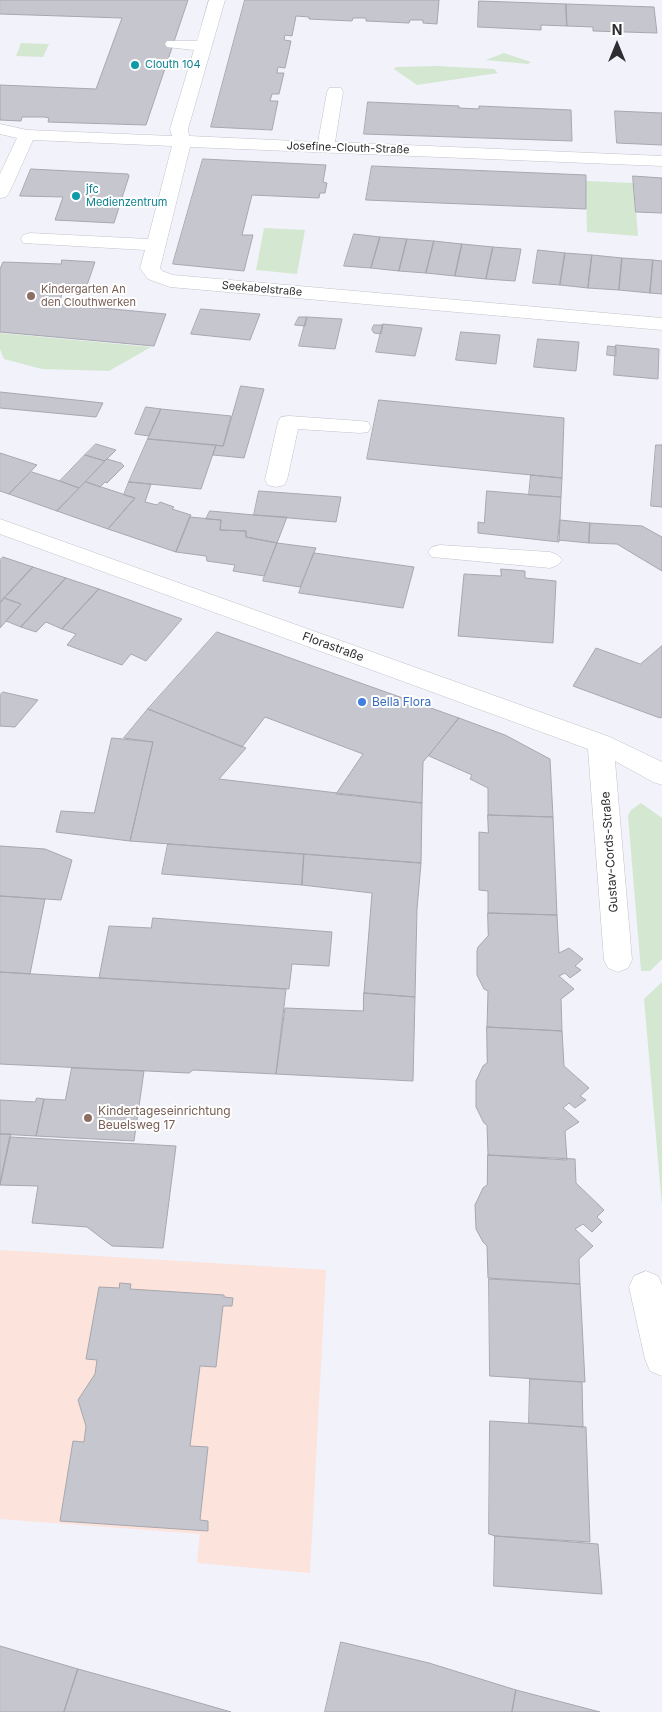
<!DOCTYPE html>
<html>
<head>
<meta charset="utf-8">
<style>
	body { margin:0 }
	#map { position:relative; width:662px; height:1712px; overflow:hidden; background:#f2f2fb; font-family:Inter,sans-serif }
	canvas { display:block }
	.north { position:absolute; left:592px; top:20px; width:50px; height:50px; -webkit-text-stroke:4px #fff; paint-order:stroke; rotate:0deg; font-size:14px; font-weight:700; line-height:20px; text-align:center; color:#2e2e31 }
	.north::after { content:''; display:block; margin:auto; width:18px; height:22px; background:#2e2e31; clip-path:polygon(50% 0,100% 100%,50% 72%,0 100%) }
</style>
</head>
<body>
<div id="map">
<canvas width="662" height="1712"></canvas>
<div class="north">N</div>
</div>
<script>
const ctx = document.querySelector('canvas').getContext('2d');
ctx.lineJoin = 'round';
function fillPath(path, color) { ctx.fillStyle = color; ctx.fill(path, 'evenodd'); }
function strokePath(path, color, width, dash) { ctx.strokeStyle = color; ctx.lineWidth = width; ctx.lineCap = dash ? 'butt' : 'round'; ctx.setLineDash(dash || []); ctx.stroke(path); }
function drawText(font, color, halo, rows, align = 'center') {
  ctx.font = font + ' Inter,sans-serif'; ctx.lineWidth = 4; ctx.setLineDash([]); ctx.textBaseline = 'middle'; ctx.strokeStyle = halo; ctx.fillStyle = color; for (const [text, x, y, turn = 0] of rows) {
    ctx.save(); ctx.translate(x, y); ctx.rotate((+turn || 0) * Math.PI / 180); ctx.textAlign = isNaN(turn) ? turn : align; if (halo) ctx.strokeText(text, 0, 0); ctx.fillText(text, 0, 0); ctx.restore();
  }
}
const education = new Path2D(`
	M0 1250 326 1270 310 1573 197 1563 200 1534 0 1519Z`);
const green = new Path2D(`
	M21 43 49 44 43 57 16 56Z
	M504 53 531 62 528 64 486 60Z
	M437 66 494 69 498 73 417 85 394 69 396 67Z
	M586 181 634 183 638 236 587 232Z
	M264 228 305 230 297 274 256 270Z
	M0 333 151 347 109 371 42 369 4 359 0 349Z
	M641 803 662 818V959L650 971H641L628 816 631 810Z
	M662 982V1206L644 999Z`);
const building = new Path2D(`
	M0 0H188L146 125 48 122 49 118 44 117H22L21 121 0 120V85L96 89 122 18 0 14Z
	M245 0H439L437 24 423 23V20H410L409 23 366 21V18H353L352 21 309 19V17L296 16 292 36 285 35 284 40 291 41 285 68 278 67 277 73H284L279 94H272L270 101H278L272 130 211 127Z
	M479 1 566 4 567 26 541 25V30L478 27Z
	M566 4 654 7 657 33 593 31V27L567 26Z
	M368 102 459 106V108L479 109V106L571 110 572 141 364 134Z
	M615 111 662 113V145L617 143Z
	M203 159 326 165 323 182 327 183 325 193H320L319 198 252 195 242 235H253L244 271 173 264Z
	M372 166 586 175V209L366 200Z
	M31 169 128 174 129 176 114 223 55 220 63 197 20 196Z
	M633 176 662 178V213L636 212Z
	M354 234 380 237 371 268 344 266Z
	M380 237 407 239 399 271 371 268Z
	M407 239 434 241 426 273 399 271Z
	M434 241 462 244 455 276 426 273Z
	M462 244 493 247 486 279 455 276Z
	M493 247 521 249 515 281 486 279Z
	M538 250 565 253 560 285 533 283Z
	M565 253 592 255 588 288 560 285Z
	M592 255 622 258 619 290 588 288Z
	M622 258 653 260 650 293 619 290Z
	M62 260 95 262 86 288 64 287 59 304 166 314 154 346 0 332V269L3 262 61 264Z
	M653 260 662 261V294L650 293Z
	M201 309 260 314 250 340 191 334Z
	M299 317H307L305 326 295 325Z
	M307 317 342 319 335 349 299 346Z
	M383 324 422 328 415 356 376 352Z
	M374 325H383L381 334 374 333 372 330Z
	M461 332 500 335 496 364 456 360Z
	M538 339 579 342 576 371 534 367Z
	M616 345 659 349 658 379 614 375Z
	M608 346 616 347V356L607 355Z
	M241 386 264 389 244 458 213 455 216 445 223 446Z
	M0 392 85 401 103 403 96 417 0 408Z
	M379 400 564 418 562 478 367 459Z
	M146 407 161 409 149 436 135 434Z
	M161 409 231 416 223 446 148 439Z
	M148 439 216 445 201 489 129 482Z
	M96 444 116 450 105 461 85 455Z
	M656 445H662V507L651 506Z
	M0 453 37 465 9 494 0 491Z
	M85 455 105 461 79 488 60 481Z
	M107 459 121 463 124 466 107 483 105 482 100 487 86 482Z
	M32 472 60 481 79 488 57 511 9 494Z
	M531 475 562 478 561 497 529 495Z
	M86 482 135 498 108 529 57 511Z
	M129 482 151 484 145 502 157 505 160 502 174 507 172 509 191 515 176 552 108 529 135 498 124 495Z
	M259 491 341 497 336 522 254 515Z
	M487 491 561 497 559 542 478 533V522L484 523Z
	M210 511 254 515 287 517 277 543 246 537V531L220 530 221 520 206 519Z
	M190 517 221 520 220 530 246 531V537L277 543 264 576 233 571 235 565 207 561 206 556 176 552Z
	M560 520 590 523 589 543 558 540Z
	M590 523 642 526 662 537V571L617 544 589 543Z
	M277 543 316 548 300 587 263 581Z
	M314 553 414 567 403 608 299 593Z
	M3 557 33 567 0 603V560Z
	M33 567 66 578 21 627 6 621 21 604 4 598Z
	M501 569 525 571V578L556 581 553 643 458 636 464 574 501 576Z
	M66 578 99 589 62 629 46 622 36 632 21 627Z
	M99 589 182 619 146 661 131 654 122 665 67 645 76 634 62 629Z
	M4 598 21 604 0 628V603Z
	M217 632 459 718 423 762 422 803 336 794 363 754 265 717 242 747 148 709Z
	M662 646V717L660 718 573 686 596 648 640 664Z
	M3 692 38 700 15 727 0 726V695Z
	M148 709 246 748 219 779 422 803 421 863 130 841 153 742 124 738Z
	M459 718 505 735 550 759 553 817 488 815V788L470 779 472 775 429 756Z
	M112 738 153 742 130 841 56 832 61 811 94 813Z
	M488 815 553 817 557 915 488 913V891L479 890V832L488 833Z
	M168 844 304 854 302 885 162 874Z
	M0 846 45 849 72 860 61 900 0 896Z
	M304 854 421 863 417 909 415 997 364 993 372 893 302 885Z
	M0 896 45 899 30 974 0 972Z
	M488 913 557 915 559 953 569 948 583 959 575 966 581 970 570 978 565 973 559 976 574 989 561 999 562 1031 487 1027 488 991 484 989 477 975V951L478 947 488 936Z
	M153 918 332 932 329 966 292 964 289 989 99 978 109 926 151 928Z
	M0 972 286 989 276 1074 193 1070 189 1073 0 1064Z
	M364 993 415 997 413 1081 276 1074 285 1008 363 1011Z
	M487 1027 562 1031 564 1066 589 1088 580 1096 586 1100 575 1108 569 1103 563 1108 579 1122 565 1131 567 1160 488 1155 487 1125 484 1123 476 1107V1081L483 1066 487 1063Z
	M72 1068 144 1071 134 1141 36 1136 44 1099 65 1100Z
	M37 1098 44 1099 36 1136 0 1134V1100L35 1102Z
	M0 1134H11L0 1185Z
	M10 1137 176 1146 163 1248 112 1246 87 1227 32 1223 38 1186 0 1185Z
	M488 1155 575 1159 576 1183 604 1210 597 1217 602 1222 592 1232 583 1224 575 1229 593 1246 579 1259 580 1284 488 1278 487 1246 483 1242 476 1229 475 1205 483 1188 487 1185Z
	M489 1279 580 1284 585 1382 490 1376Z
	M120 1283 131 1284 130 1289 224 1295V1297L233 1298 232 1306H223L216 1367 200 1366 190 1446 208 1447 200 1520 208 1521V1531L60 1521 73 1441 84 1442 86 1426 78 1400 95 1374 97 1360 86 1359 99 1287 119 1288Z
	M530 1379 582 1382 583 1427 529 1423Z
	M490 1421 586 1427 590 1542 495 1536 489 1534Z
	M495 1536 598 1544 602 1594 494 1586Z
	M341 1642 429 1663 516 1690 512 1712H325Z
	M0 1646 78 1669 64 1712H0Z
	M78 1669 165 1693 231 1712H64Z
	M516 1690 600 1712H512Z`);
const minor = new Path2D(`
	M209 0H225L188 129 189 136 318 142 327 92 329 88H341L343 92 335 142 662 156V166L190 147 160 268 162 271 173 275 662 318V330L170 287 148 279 140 268 145 250 23 243 21 239 23 235 30 233 148 239 172 146 33 140 9 193 6 197 0 198V174L17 138 0 134V124L27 130 172 136 170 129 194 50 167 47 165 44 167 41H197Z
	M289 416 360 421 368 422 371 427 368 432 360 433 298 429 287 480 284 485 276 487 268 485 265 480 278 422 281 417Z
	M0 519 610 737 662 762V785L653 782 615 761 632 960 628 968 618 972 608 968 604 960 588 749 0 534Z
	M440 545 550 552 558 555 562 560 558 565 550 568 432 557 428 552 432 547Z
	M646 1271 658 1276 662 1285V1376L650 1371 645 1359 629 1287 634 1276Z`);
const markers = [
	[135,65,5,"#0f9aa8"],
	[76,196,5,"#0f9aa8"],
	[31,296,5,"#8d6e63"],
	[362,702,5,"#3f7fe0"],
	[88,1118,5,"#8d6e63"]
];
const farCulturenames = [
	["Clouth 104",145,65],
	["jfc",86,190],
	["Medienzentrum",86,203]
];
const farStreetnames = [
	["Josefine-Clouth-Straße",348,148,2],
	["Seekabelstraße",262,289,5]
];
const farEducationnames = [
	["Kindergarten An",41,290],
	["den Clouthwerken",41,303]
];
const streetNames = [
	["Florastraße",333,647,20],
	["Gustav-Cords-Straße",610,852,-94]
];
const shopNames = [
	["Bella Flora",372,702]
];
const educationNames = [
	["Kindertageseinrichtung",98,1111],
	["Beuelsweg 17",98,1125]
];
fillPath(education, '#fce3db');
fillPath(green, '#d4e7d0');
fillPath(building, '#c5c6ce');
strokePath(building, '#a7a7af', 1);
strokePath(minor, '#c1c2ca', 1);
fillPath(minor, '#fff');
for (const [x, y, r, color] of markers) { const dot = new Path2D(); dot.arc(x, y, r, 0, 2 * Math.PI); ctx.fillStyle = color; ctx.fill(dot); strokePath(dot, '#fff', 2); }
drawText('11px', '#0d838f', '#fff', farCulturenames, 'left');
drawText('11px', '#2e2e31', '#fff', farStreetnames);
drawText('11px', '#785e54', '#fff', farEducationnames, 'left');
drawText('12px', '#2e2e31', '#fff', streetNames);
drawText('12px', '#366cbe', '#fff', shopNames, 'left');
drawText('12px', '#785e54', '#fff', educationNames, 'left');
</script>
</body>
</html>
